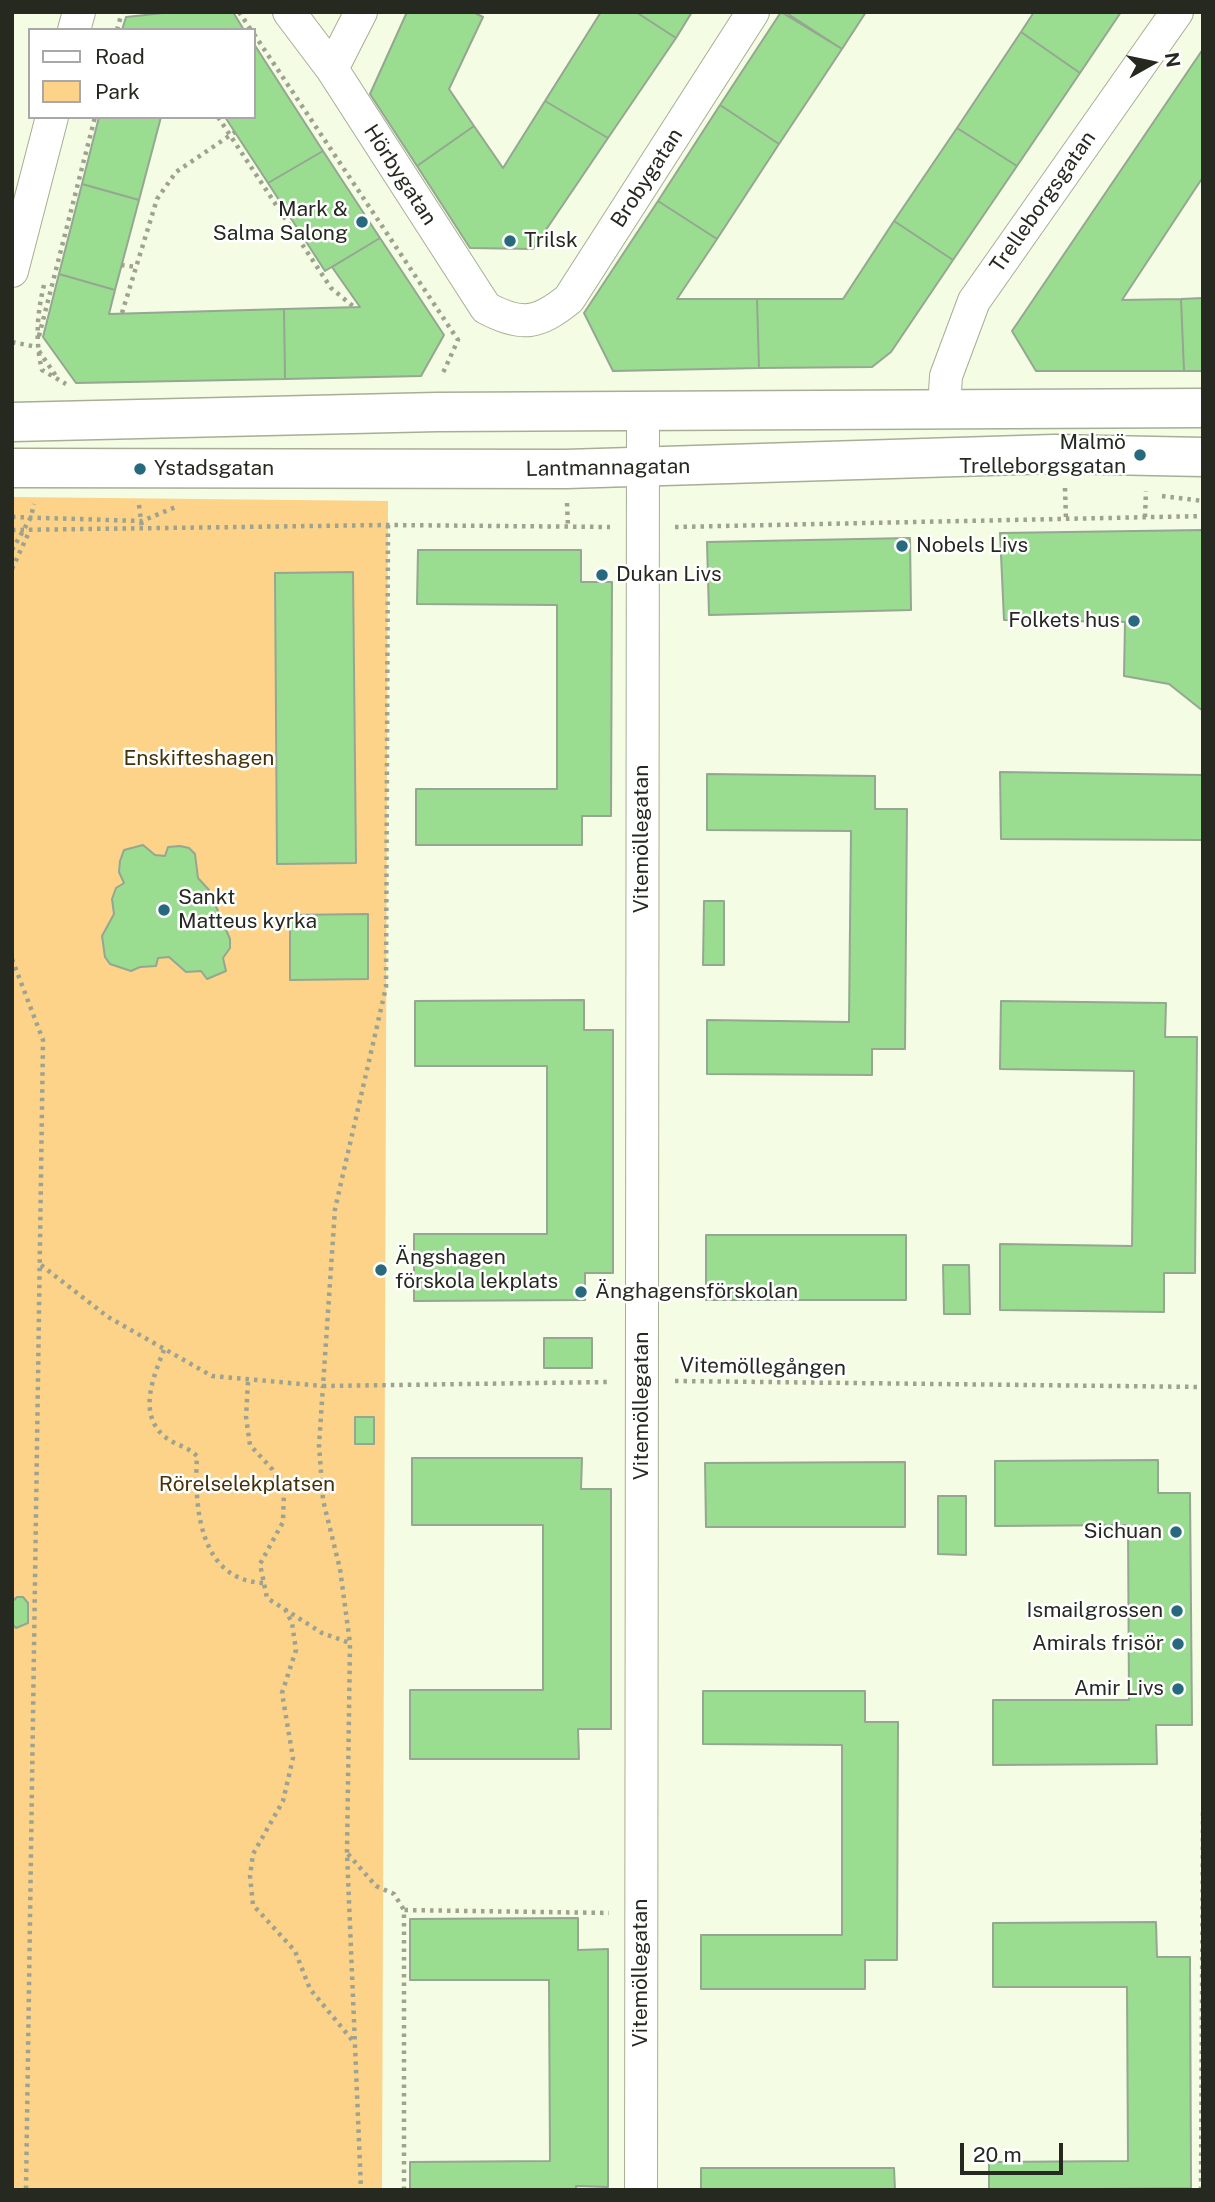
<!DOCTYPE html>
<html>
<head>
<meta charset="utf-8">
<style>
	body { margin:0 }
	#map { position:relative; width:1215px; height:2202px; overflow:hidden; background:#f4fce3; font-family:"Public Sans",sans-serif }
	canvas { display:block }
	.frame { position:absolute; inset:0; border:14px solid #262920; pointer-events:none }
	.legend { position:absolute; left:28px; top:28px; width:228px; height:91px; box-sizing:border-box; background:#fff; border:2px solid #a8a9a6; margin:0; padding:9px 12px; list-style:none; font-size:21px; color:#262920 }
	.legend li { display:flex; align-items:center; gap:14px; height:35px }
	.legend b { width:35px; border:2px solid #a8a9a6 }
	.north { position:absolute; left:1117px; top:28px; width:70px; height:70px; -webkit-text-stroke:5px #fff; paint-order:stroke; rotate:81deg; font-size:19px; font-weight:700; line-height:28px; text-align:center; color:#262920 }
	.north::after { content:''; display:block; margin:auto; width:24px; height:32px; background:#262920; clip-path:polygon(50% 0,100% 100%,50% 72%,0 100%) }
	.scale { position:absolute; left:960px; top:2143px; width:103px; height:32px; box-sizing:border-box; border:4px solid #262920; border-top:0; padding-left:9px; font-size:21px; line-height:24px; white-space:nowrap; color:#262920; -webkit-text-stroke:5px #fff; paint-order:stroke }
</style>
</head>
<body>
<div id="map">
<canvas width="1215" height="2202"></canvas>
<div class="frame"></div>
<ul class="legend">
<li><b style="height:9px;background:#fff"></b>Road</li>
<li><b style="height:19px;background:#fcd388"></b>Park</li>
</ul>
<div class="north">N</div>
<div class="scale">20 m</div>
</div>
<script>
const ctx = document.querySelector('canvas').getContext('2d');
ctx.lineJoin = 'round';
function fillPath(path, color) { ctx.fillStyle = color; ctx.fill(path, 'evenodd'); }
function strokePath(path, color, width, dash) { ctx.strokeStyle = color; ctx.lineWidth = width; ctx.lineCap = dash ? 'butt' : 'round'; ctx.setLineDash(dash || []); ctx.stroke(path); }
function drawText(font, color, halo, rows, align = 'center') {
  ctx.font = font + ' "Public Sans",sans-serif'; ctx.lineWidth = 5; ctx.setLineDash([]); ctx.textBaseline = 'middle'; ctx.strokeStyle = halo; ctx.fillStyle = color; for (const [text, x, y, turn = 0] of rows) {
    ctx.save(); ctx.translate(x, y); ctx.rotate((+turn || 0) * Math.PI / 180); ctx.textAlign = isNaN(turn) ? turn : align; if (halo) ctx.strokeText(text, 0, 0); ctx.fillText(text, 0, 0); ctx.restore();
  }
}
const green = new Path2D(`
	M12 497 388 501 382 2190H12Z`);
const building = new Path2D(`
	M173 12H233L244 30H122L126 17Z
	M407 12H473L483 17 449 89 474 126 417 166 370 94Z
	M601 12H636L676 38 608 138 545 101Z
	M636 12H692L676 38Z
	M781 12 842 49 779 144 720 105Z
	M785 12H866L842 49Z
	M1034 12H1121L1080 73 1021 32Z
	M1021 32 1080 73 1017 166 957 128Z
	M254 44 323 151 268 183 225 117H254Z
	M1203 49V177L1122 300 1181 299 1184 371H1036L1012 331Z
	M545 101 608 138 533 249 470 248 417 166 474 126 503 168Z
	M720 105 779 144 717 239 658 201Z
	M99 117H161L139 200 82 184Z
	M957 128 1017 166 953 260 894 221Z
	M323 151 380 238 325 271 268 183Z
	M82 184 139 200 115 290 59 274Z
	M658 201 717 239 677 299H757L759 368 613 371 584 313Z
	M894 221 953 260 891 352 872 367 759 368 757 299H843Z
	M380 238 444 335 421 376 285 379 284 309 360 307 332 267Z
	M59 274 115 290 109 314 284 309 285 379 76 383 43 337Z
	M1203 298V371H1184L1181 299Z
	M1203 530V711L1169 684 1124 676 1125 622 1004 620 1000 533Z
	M910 538 911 610 709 615 707 542Z
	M418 550H581V582H612L611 816H582V845H416V789H557V605L417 604Z
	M353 572 356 863 277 864 275 573Z
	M1000 772 1203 775V840L1001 839Z
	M707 774 875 776V809H907L905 1049H872V1075L707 1074V1020L849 1022 851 831 707 830Z
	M143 845 155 855 165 856 168 847 180 846 189 848 195 854 198 878 209 890 230 939V948L223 958 226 971 207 979 201 971 186 972 169 957 158 958 156 966 140 967 131 971 110 964 105 957 102 936 114 914 112 899 116 888 124 883 119 872 120 861 124 850Z
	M704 901H724V965H703Z
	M368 914V979L290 980V915Z
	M584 1000V1030H613V1273H585V1300L414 1301V1234H547V1066H415V1001Z
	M1001 1001 1166 1003 1165 1037H1197L1195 1273H1164V1312L1000 1310V1244L1132 1246 1134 1071 1000 1069Z
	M706 1235H906V1300H706Z
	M943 1265H969L970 1314H944Z
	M544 1338H592V1368H544Z
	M355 1417H374V1444H355Z
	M412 1458H582L581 1489H611V1729H578L579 1759H410V1690H543V1525H412Z
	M1158 1460V1493H1190L1192 1725H1156L1157 1764 993 1765V1700H1129L1128 1525 995 1526V1461Z
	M905 1462V1527H706L705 1463Z
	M938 1496H966V1555L938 1554Z
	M17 1597H23L28 1603V1623L16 1628 12 1624V1602Z
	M703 1691H865V1722H898L897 1960H865V1989H701V1935H842V1745L703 1744Z
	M578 1918V1950L608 1949V2187L576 2186V2190H410V2162L550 2161 549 1980H410V1919Z
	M1156 1922 1157 1957H1190L1191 2188 989 2190V2162L1128 2161 1127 1987H993V1923Z
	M701 2168H894L895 2190H701Z`);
const path = new Path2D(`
	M239 12 251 30
	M117 30 122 12
	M254 34 458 340 442 375
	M218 117 331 288 354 307
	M121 265 136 267
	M44 285C37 314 35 341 42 370L66 384
	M122 313 157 199 176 172 235 132
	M39 336 95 117
	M12 342 37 347
	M39 351 58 379
	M1065 488 1066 519
	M1162 496 1203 501
	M567 503 568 527
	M139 505 142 528
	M12 517 142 521 178 506
	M1145 517 1146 491
	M388 525 386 987 335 1209 323 1386 610 1382
	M675 527 1203 516
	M12 530 388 525 610 527
	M12 550 31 517 34 504
	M12 569 30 530
	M12 959 43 1040 26 2190
	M41 1265 108 1317 212 1376 323 1386 319 1445 323 1500 340 1569 350 1643 347 1853 361 2190
	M164 1350C153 1377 138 1414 164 1436 174 1445 187 1446 197 1456 194 1506 199 1581 264 1583
	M675 1381 1203 1387
	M248 1382 246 1417 250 1445 272 1469 284 1492 283 1522 260 1564 267 1598 322 1633 350 1643
	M285 1609 292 1623 296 1650 282 1693 293 1758 283 1801 253 1854 250 1876 253 1905 295 1951 310 1989 353 2041
	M348 1854 376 1886 394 1894 404 1910
	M404 2190V1910L609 1913
	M1201 2190 1203 1808`);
const minor = new Path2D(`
	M289 12 332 69 486 308C522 327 538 324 569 299L753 12
	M74 30 79 12
	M332 69 361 12
	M12 271 52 117
	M944 408 946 376 974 301 1177 12
	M641 2190 643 412`);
const tertiary = new Path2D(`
	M12 422 437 412 1203 408
	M12 468 566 469 1054 454 1203 457`);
const markers = [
	[362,222,7,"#286a7d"],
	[510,241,7,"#286a7d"],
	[1140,455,7,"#286a7d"],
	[140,469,7,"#286a7d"],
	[902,546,7,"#286a7d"],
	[602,575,7,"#286a7d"],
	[1134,621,7,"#286a7d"],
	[164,910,7,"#286a7d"],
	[381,1270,7,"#286a7d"],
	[581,1292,7,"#286a7d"],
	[1176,1532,7,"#286a7d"],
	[1177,1611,7,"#286a7d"],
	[1178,1644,7,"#286a7d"],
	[1178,1689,7,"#286a7d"]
];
const streetNames = [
	["Hörbygatan",400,175,57],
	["Brobygatan",647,178,-57],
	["Trelleborgsgatan",1043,202,-55],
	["Lantmannagatan",608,468,-1],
	["Vitemöllegatan",642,839,-90],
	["Vitemöllegången",763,1367,1],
	["Vitemöllegatan",642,1406,-90],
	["Vitemöllegatan",641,1973,-90]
];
const poiNames = [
	["Mark &",348,210],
	["Salma Salong",348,234],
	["Trilsk",524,241,"left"],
	["Malmö",1126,443],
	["Trelleborgsgatan",1126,467],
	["Ystadsgatan",154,469,"left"],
	["Nobels Livs",916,546,"left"],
	["Dukan Livs",616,575,"left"],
	["Folkets hus",1120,621],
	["Sankt",178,898,"left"],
	["Matteus kyrka",178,922,"left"],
	["Ängshagen",395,1258,"left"],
	["förskola lekplats",395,1282,"left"],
	["Änghagensförskolan",595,1292,"left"],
	["Sichuan",1162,1532],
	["Ismailgrossen",1163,1611],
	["Amirals frisör",1164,1644],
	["Amir Livs",1164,1689]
];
const parkNames = [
	["Enskifteshagen",199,759],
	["Rörelselekplatsen",247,1485]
];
fillPath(green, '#fcd388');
fillPath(building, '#9bdd90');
strokePath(building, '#95a692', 2);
strokePath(minor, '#a6ae96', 34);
strokePath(tertiary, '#a6ae96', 41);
strokePath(path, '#9da390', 4.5, [3.5, 5]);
strokePath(minor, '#fff', 32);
strokePath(tertiary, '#fff', 38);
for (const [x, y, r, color] of markers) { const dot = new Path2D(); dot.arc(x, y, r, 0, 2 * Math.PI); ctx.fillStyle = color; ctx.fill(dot); strokePath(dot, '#fff', 2.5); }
drawText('21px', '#262920', '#fff', streetNames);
drawText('21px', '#262920', '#fff', poiNames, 'right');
drawText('21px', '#453208', '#fff', parkNames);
</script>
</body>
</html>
